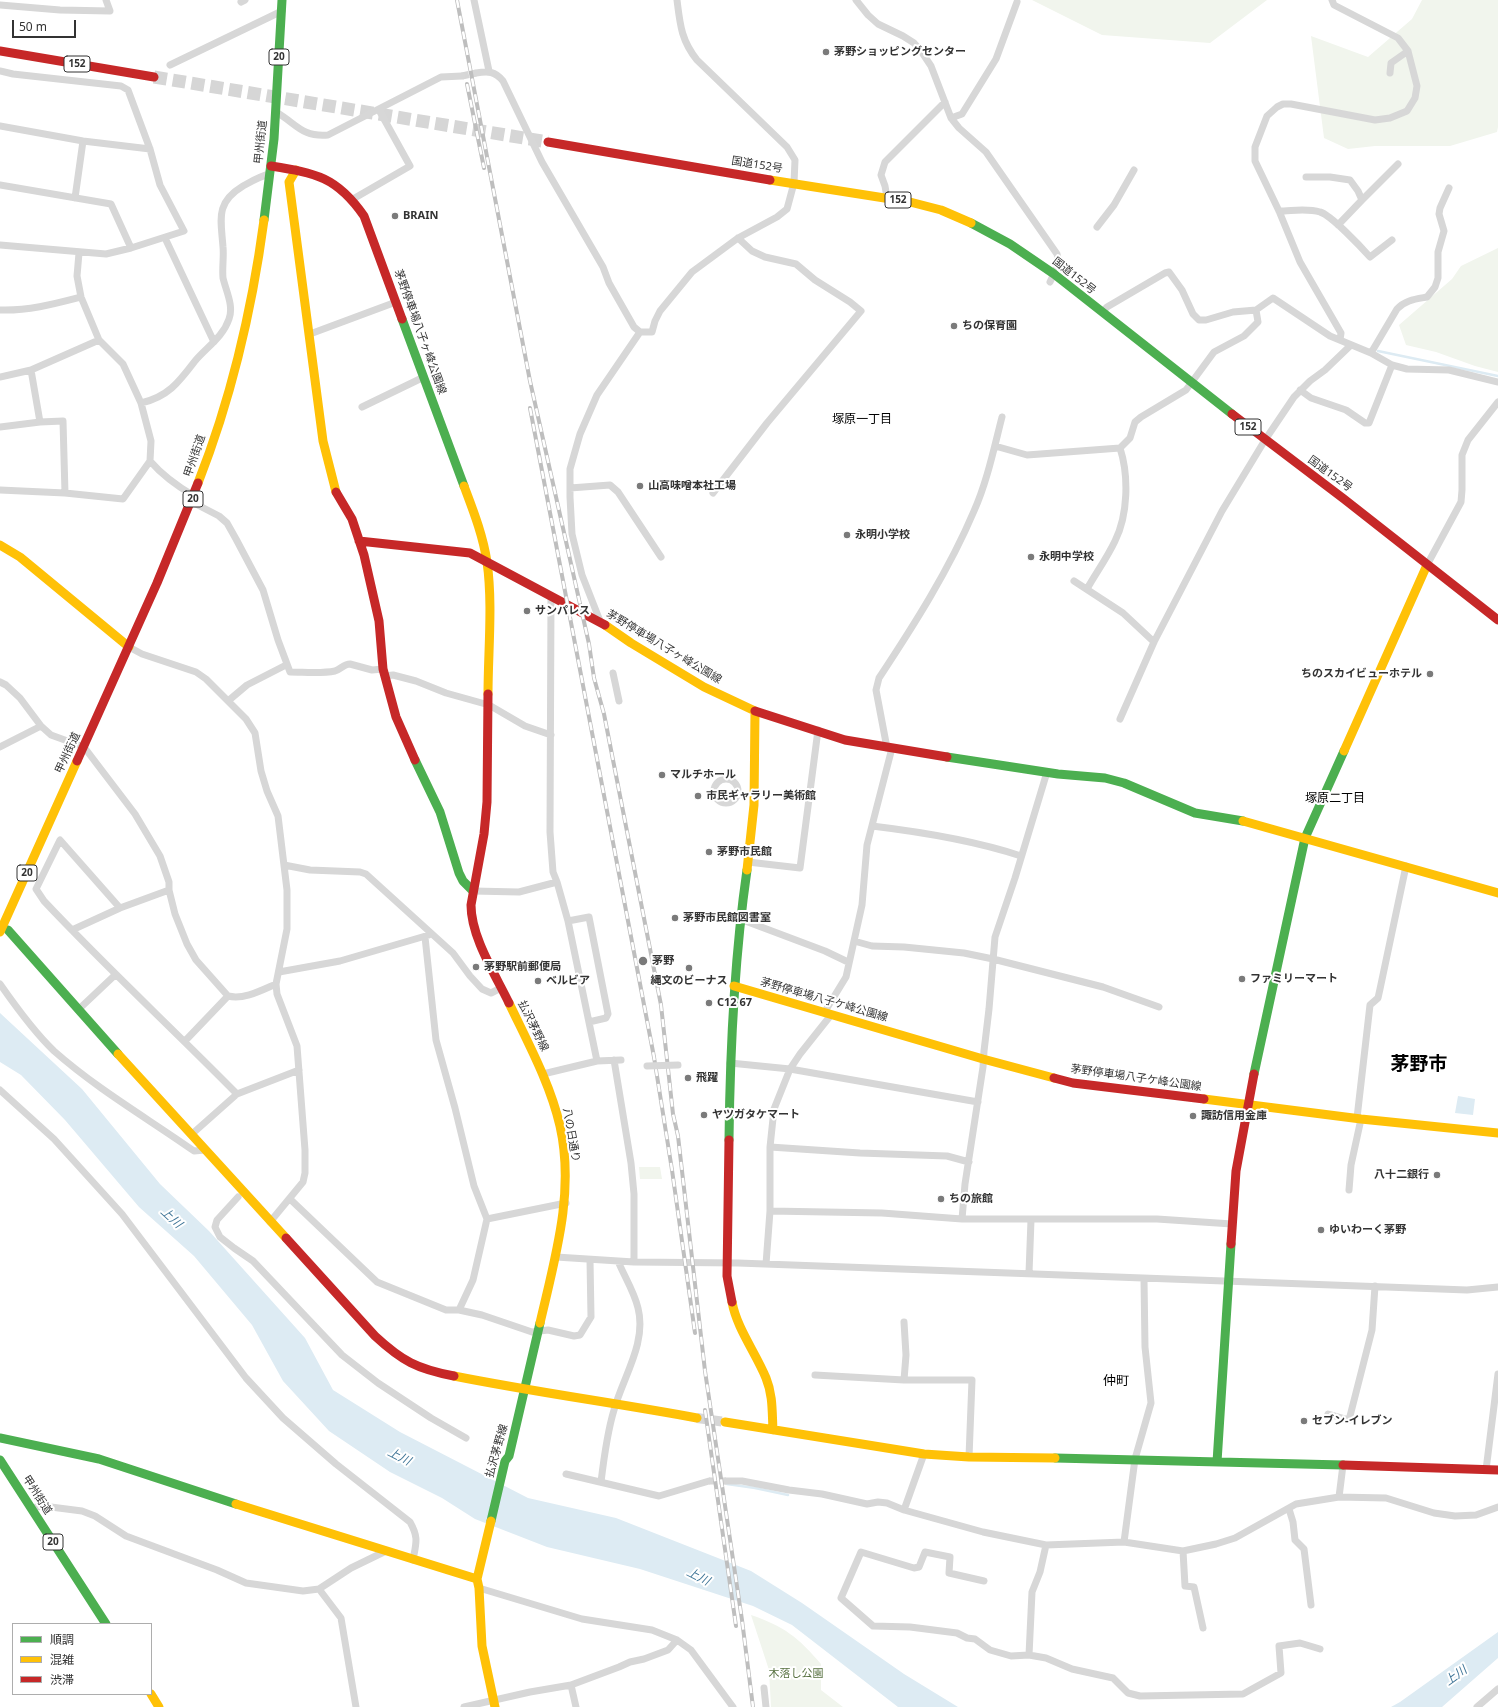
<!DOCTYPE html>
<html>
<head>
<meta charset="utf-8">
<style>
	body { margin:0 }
	#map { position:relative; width:1498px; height:1707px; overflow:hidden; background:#fff; font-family:"Noto Sans","Noto Sans JP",sans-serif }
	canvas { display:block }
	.legend { position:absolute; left:12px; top:1623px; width:140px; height:72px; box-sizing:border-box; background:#fff; border:1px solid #adadad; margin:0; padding:5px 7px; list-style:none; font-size:12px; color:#333 }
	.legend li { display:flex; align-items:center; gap:8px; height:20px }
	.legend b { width:20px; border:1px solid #adadad }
	.scale { position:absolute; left:12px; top:20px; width:64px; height:18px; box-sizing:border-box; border:2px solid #333; border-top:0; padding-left:5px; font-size:12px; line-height:14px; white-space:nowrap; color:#333; -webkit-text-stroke:3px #fff; paint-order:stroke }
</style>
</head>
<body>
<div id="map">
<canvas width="1498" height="1707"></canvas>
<ul class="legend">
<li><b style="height:5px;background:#4caf50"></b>順調</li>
<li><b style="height:5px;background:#ffc107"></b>混雑</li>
<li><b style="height:5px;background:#c62828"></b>渋滞</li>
</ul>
<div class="scale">50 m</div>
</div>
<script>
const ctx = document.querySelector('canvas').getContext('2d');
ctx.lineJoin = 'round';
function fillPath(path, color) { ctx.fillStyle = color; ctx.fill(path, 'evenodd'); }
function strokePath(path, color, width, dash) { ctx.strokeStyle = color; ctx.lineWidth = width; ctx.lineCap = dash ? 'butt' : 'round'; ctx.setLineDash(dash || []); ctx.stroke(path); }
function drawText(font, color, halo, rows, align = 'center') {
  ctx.font = font + ' "Noto Sans","Noto Sans JP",sans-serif'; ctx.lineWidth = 4; ctx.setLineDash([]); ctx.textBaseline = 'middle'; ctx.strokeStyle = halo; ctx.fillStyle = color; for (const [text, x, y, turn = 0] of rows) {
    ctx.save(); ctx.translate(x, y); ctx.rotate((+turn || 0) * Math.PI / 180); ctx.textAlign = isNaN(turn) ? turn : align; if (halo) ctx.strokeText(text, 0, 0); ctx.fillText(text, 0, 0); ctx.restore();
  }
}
const green = new Path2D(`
	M1032 0H1267L1210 43 1102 35Z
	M1422 0H1498V127L1497 132 1450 146H1375L1348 149 1324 138 1311 36 1368 57 1412 19Z
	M1498 248V372L1475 366 1436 352 1406 345 1399 325 1452 279 1461 266Z
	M639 1167H660L662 1179H640Z
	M751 1615C784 1626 799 1638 821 1664V1690L843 1707H771L769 1670Z`);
const water = new Path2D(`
	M0 1013 82 1089 160 1184 209 1231 305 1338 333 1390 400 1432 528 1498 616 1518 751 1571 802 1603 904 1674 958 1707H898L792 1625 753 1606 640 1569 547 1547 475 1519 442 1498 390 1472 329 1431 283 1381 252 1325 194 1256 139 1207 65 1120 21 1075 0 1062Z
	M1458 1096 1475 1099 1473 1115 1455 1113Z
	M1498 1632V1658L1442 1707H1391L1400 1702Z`);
const stream = new Path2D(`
	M1378 351 1498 376
	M727 1484 755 1488 788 1495`);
const streetTunnel = new Path2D(`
	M462 76 476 73
	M709 1481H726`);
const secondaryTunnel = new Path2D(`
	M697 1418 725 1422`);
const highwayTunnel = new Path2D(`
	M154 77 548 142`);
const street = new Path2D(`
	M474 0 489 71
	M856 0 868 15 878 24 903 36 914 43 921 51 931 66 951 118 959 128 986 152 1057 254 1059 263 1050 282
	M1332 0 1334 5 1398 38 1408 51 1417 86 1415 98 1407 111 1390 118 1375 120 1291 104H1283L1277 107 1267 116 1255 147V161L1279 211 1300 262 1341 333 1340 340
	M241 2 245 0
	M0 5 60 10 110 11 106 0
	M170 65 282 11
	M0 71 13 74 121 86 128 90 150 149 160 185 184 231 131 248 106 254 0 245
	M476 73C488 71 495 71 503 81L542 162 603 267 609 283 634 327 640 332H652L655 321 660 311 692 272 738 238 777 217 787 209 794 183 795 160 787 147 697 60C681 40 680 24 677 0
	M1390 73 1391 63 1408 51
	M276 112C297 124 301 137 328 135L441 77 462 76
	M951 118 962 114 996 59 1017 2
	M0 126 83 141 150 149
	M1306 177H1330L1350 180 1358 191 1362 200 1338 225
	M0 185 111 204 131 248
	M75 198 83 141
	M887 198 885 186 881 175 885 162 945 102
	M353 199 410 166 379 110
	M1362 200 1398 164
	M1279 211C1292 211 1307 208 1320 212 1331 215 1361 247 1370 257L1392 240
	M1097 227 1114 205 1134 170
	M165 238 214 342
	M0 310C28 311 54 304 81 297
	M1102 312 1107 307 1165 273 1169 272 1182 290 1193 314 1199 320H1206L1233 312 1256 310 1273 298 1330 336 1371 353 1392 365 1407 369 1449 370 1498 382
	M310 334 396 302
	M1371 353 1397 309C1405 300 1416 299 1427 297L1435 287 1438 278V252L1444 231 1439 214 1440 208 1449 188
	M31 370 40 422
	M0 377 31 370 99 340
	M1300 390 1311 398 1346 410 1365 423H1369L1392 365
	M141 403C168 397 179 382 195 361 207 347 223 337 229 319 234 306 226 291 223 278 222 268 224 257 223 247 221 219 215 203 243 186 252 181 260 176 270 174
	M362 407 424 377
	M0 427 40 422 63 421 65 493
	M995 446 1027 455 1120 448 1130 438 1135 422 1141 417 1186 390 1214 352 1244 336 1258 322 1256 310
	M150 461C163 476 177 486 194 496
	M570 488 610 485 618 492 661 557
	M0 490 65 493 123 499 150 461 151 441 141 403 123 364 99 340 81 297 77 276 79 253
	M713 493 767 423 861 311 850 302 815 280 796 264 765 257 752 251 738 238
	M192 502 219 516 227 523 236 539 263 590 278 640 290 672C304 672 321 674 335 671 341 669 344 664 350 664L372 670 383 669
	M1427 565 1461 502 1462 490V455L1468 440 1498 402
	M1074 581 1123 613 1154 642
	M1087 589C1096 573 1107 558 1115 541 1128 515 1129 476 1120 448
	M551 597 550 832 553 872 557 882 568 921 597 1061
	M600 621 582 575 572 534 570 497V469L580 434 597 395 640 332
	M129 647 142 654 196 672 206 679 246 719 255 733 261 771 267 791 278 816 287 890V929L276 984 277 994 297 1046 305 1150V1173L303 1182 270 1222
	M613 673 619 701
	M385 676 393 675 416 681 446 693 489 705 525 726 551 735
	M0 682 6 685 20 698 41 726 51 735 84 747 135 814 160 856 169 882V890L175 914 187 944 196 960 228 996C244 1000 262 990 276 984
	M228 701 247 685 286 665
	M1120 719 1154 642 1222 511 1265 440 1294 397 1310 381 1325 370 1351 345
	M0 747 41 726
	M887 748 876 690 879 678C914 625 949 570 974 511 987 482 994 448 1002 417
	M714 791a12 12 0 1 1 24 0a12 12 0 1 1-24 0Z
	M872 826C922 832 973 840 1021 856
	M748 862 800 868 818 730
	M284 865 310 870 360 872 366 874 453 953 470 976 482 989 491 993 501 988
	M473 891 519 892 557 882
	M120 908 60 840 36 889 44 901C106 967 173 1029 237 1094
	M740 919 825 951 848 962
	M568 921 589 917 608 1014 606 1018 589 1022
	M72 930 120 908 169 890
	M425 937 436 1040 455 1108 474 1186 487 1219 473 1280 459 1310
	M854 941 872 946 904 947 964 953 993 959 1103 987 1159 1007
	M279 972 340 961 429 935
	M0 984C16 1007 34 1032 54 1051 97 1089 147 1118 194 1151L205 1150
	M78 1010 115 975
	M824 1013 846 977 862 905 867 845 892 748
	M185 1041 228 996
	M614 1060 631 1163 634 1194V1262
	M730 1063 790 1069 978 1102
	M543 1074 597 1061 621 1060
	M0 1090 54 1139 122 1214 246 1378 283 1418 336 1464 410 1522C419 1538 416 1543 413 1560
	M1357 1118 1370 1005 1378 998 1380 989 1406 866
	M192 1134 237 1094 299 1070
	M770 1147 860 1153 947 1156 969 1162
	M1349 1190 1351 1165 1361 1119
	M238 1197 217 1220 215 1227 220 1237 234 1248 253 1261 342 1355 378 1383 431 1418 466 1438
	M290 1199 377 1282 446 1310H459L482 1315 532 1332 548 1330 574 1336 580 1335 591 1317 590 1260
	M770 1211 882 1213 962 1219H1157L1232 1224
	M487 1219 566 1203
	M962 1219 965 1184 983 1067 984 1051 989 1009 995 937 1015 878 1047 772
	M556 1257 634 1262 738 1263 1467 1290 1498 1287
	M766 1264 770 1211V1147L774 1109 790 1069 800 1054 831 1015
	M1029 1273 1031 1220
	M815 1375 904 1380H972L969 1457
	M904 1380 906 1355 904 1322
	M1328 1414 1349 1420 1372 1330 1375 1286
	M1486 1470 1498 1374
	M566 1474 659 1496 709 1481
	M726 1481H742L789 1490 822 1494 867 1504 878 1502 887 1503 904 1510 983 1532 1046 1545 1124 1542 1183 1551 1216 1544 1235 1538 1296 1504 1339 1497 1386 1498 1434 1513 1455 1516 1476 1515 1498 1507
	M601 1482C604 1457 607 1433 614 1410 623 1377 647 1343 638 1308 634 1291 624 1276 618 1261
	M1339 1497 1343 1465
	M31 1508 43 1506 82 1511 95 1516 126 1536 217 1570 246 1583 303 1591 319 1589 351 1568 386 1551
	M1289 1509 1293 1522 1295 1540 1304 1549 1311 1605
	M904 1510 924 1454
	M1124 1542 1135 1459 1151 1403 1145 1347 1144 1279
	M1046 1545 1040 1572 1032 1592 1029 1655 1046 1658 1072 1669 1113 1678 1128 1693 1140 1696 1243 1694 1281 1673 1279 1646 1300 1643 1320 1649
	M1183 1551 1185 1586 1194 1587 1203 1628
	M984 1581 949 1573 950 1557 925 1552 919 1567 914 1568 861 1552 841 1598 873 1626 910 1627 957 1633 967 1638 975 1639 990 1650 1011 1656 1029 1655
	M479 1588 582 1619 652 1630 677 1640 691 1650 733 1707
	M319 1589 341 1618 356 1707
	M571 1685 576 1707
	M764 1688 766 1707
	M464 1707 530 1692 571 1685 619 1667 630 1662 644 1659 668 1650 677 1640
	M1477 1707 1498 1689`);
const fast = new Path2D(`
	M264 220 274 139 282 0
	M971 223 1010 244 1054 274 1232 414
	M402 319 464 486
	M947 757 1058 774 1105 778 1124 783 1195 813 1243 821
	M415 760 440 812 459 873 463 881 473 891
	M8 930 118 1054
	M1254 1074 1305 838 1344 751
	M729 1140C730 1050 734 960 747 870
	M0 1438 99 1459 236 1504
	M1055 1458 1343 1465
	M0 1460 106 1624
	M1217 1462 1231 1244
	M491 1521 505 1461 509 1456 540 1323`);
const slow = new Path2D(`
	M296 170 289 182 323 441 336 492
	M770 180 910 202 941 210 971 223
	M198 483C231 399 252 310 264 220
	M464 486C473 510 483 535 487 562 493 603 488 653 488 694
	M0 545 20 557 129 647
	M605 625 631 643 704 687 755 711 754 805 747 870
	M1344 751 1427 565
	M1243 821 1498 893
	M0 932 77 761
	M734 986 983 1059 1054 1078
	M509 1003C528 1043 550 1083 560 1126 575 1192 555 1258 540 1323
	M118 1054 286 1238
	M1204 1099 1361 1119 1498 1133
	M732 1302C737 1329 756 1353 766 1378 773 1395 772 1412 773 1430
	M454 1376C534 1392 616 1403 697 1418
	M725 1422 924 1454 969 1457 1055 1458
	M236 1504 477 1579
	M491 1521 477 1579 479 1588 482 1646 495 1707
	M151 1694 159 1707`);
const jam = new Path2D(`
	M0 51 154 77
	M548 142 770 180
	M271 166C316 173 337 177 364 216L402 319
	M1232 414 1344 499 1498 620
	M336 492 352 519 364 555 379 621 383 669 396 717 415 760
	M359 541 470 553 605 625
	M488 694 487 802 484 834 471 905C471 937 495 974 509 1003
	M755 711 845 740 947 757
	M77 761 157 583 198 483
	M1054 1078 1073 1083 1204 1099
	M729 1140 727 1276 732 1302
	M286 1238 375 1336C402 1361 417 1369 454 1376
	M1231 1244 1236 1171 1254 1074
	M1343 1465 1498 1470`);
const rail = new Path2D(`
	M457 0 530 381 589 644 594 678 604 714 661 1005 673 1114 678 1136 705 1371 742 1620 753 1707
	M467 84 484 168
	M530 408 654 1057 672 1170 695 1333
	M705 1410 736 1626`);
const streetBridge = new Path2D(`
	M647 1066 678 1065`);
const markers = [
	[826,52,4,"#7a7a7a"],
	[395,216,4,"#7a7a7a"],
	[954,326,4,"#7a7a7a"],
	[640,486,4,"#7a7a7a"],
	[847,535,4,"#7a7a7a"],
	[1031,557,4,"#7a7a7a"],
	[527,611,4,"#7a7a7a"],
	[1430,674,4,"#7a7a7a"],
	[662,775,4,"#7a7a7a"],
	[698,796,4,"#7a7a7a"],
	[709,852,4,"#7a7a7a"],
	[675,918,4,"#7a7a7a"],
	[643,961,5,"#7a7a7a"],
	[476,967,4,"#7a7a7a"],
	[689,968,4,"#7a7a7a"],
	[1242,979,4,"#7a7a7a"],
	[538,981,4,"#7a7a7a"],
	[709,1003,4,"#7a7a7a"],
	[688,1078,4,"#7a7a7a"],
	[704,1115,4,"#7a7a7a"],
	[1193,1116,4,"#7a7a7a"],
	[1437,1175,4,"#7a7a7a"],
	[941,1199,4,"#7a7a7a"],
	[1321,1230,4,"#7a7a7a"],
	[1304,1421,4,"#7a7a7a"]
];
const shields = [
	[279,57,20],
	[77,64,26],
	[898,200,26],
	[1248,427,26],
	[193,499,20],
	[27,873,20],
	[53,1542,20]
];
const shieldNames = [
	["20",279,57],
	["152",77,64],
	["152",898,200],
	["152",1248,427],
	["20",193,499],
	["20",27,873],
	["20",53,1542]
];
const poiNames = [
	["茅野ショッピングセンター",834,52],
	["BRAIN",403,216],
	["ちの保育園",962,326],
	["山高味噌本社工場",648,486],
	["永明小学校",855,535],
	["永明中学校",1039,557],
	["サンパレス",535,611],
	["ちのスカイビューホテル",1422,674,"right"],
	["マルチホール",670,775],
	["市民ギャラリー美術館",706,796],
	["茅野市民館",717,852],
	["茅野市民館図書室",683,918],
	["茅野",652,961],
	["茅野駅前郵便局",484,967],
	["ファミリーマート",1250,979],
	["ベルビア",546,981],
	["縄文のビーナス",689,981,"center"],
	["C12 67",717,1003],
	["飛躍",696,1078],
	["ヤツガタケマート",712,1115],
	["諏訪信用金庫",1201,1116],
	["八十二銀行",1429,1175,"right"],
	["ちの旅館",949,1199],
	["ゆいわーく茅野",1329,1230],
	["セブン-イレブン",1312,1421]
];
const streetNames = [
	["甲州街道",261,142,-84],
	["国道152号",757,165,9],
	["国道152号",1074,276,38],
	["茅野停車場八子ヶ峰公園線",420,332,70],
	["甲州街道",195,456,-71],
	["国道152号",1330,474,36],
	["茅野停車場八子ヶ峰公園線",664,647,31],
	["甲州街道",68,753,-65],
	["茅野停車場八子ケ峰公園線",824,1000,16],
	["払沢茅野線",533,1026,64],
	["茅野停車場八子ケ峰公園線",1136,1078,8],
	["八の日通り",571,1135,80],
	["払沢茅野線",497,1451,-74],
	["甲州街道",37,1495,57]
];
const parkNames = [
	["木落し公園",796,1674]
];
const neighbourhoodNames = [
	["塚原一丁目",862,420],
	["塚原二丁目",1335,799]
];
const waterNames = [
	["上川",171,1218,43],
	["上川",399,1457,27],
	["上川",698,1577,27],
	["上川",1456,1676,-36]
];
const quarterNames = [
	["仲町",1116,1381]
];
const townNames = [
	["茅野市",1419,1065]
];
fillPath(green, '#f1f5ed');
fillPath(water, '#ddebf3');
strokePath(stream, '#ddebf3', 2.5);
strokePath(streetTunnel, '#d6d6d6', 7, [7, 3.5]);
strokePath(secondaryTunnel, '#d6d6d6', 10, [10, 5]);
strokePath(highwayTunnel, '#d6d6d6', 13, [13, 6]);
strokePath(street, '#d7d7d7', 7);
strokePath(fast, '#4caf50', 9);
strokePath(slow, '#ffc107', 9);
strokePath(jam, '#c62828', 9);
strokePath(rail, '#bebebe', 4);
strokePath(rail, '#fff', 2.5, [8]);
strokePath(streetBridge, '#d7d7d7', 7);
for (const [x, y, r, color] of markers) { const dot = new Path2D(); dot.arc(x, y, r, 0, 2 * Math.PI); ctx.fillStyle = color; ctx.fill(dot); strokePath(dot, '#fff', 1.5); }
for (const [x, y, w] of shields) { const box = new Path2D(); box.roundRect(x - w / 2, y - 8, w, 16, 3); ctx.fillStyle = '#fff'; ctx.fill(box); strokePath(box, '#333', 1); }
drawText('bold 10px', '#333', null, shieldNames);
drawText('bold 11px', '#333', '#fff', poiNames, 'left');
drawText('11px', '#333', '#fff', streetNames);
drawText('11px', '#56703f', '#fff', parkNames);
drawText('12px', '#000', '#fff', neighbourhoodNames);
drawText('italic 12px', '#3f7597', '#fff', waterNames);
drawText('13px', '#000', '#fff', quarterNames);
drawText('bold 19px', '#000', '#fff', townNames);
</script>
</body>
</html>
